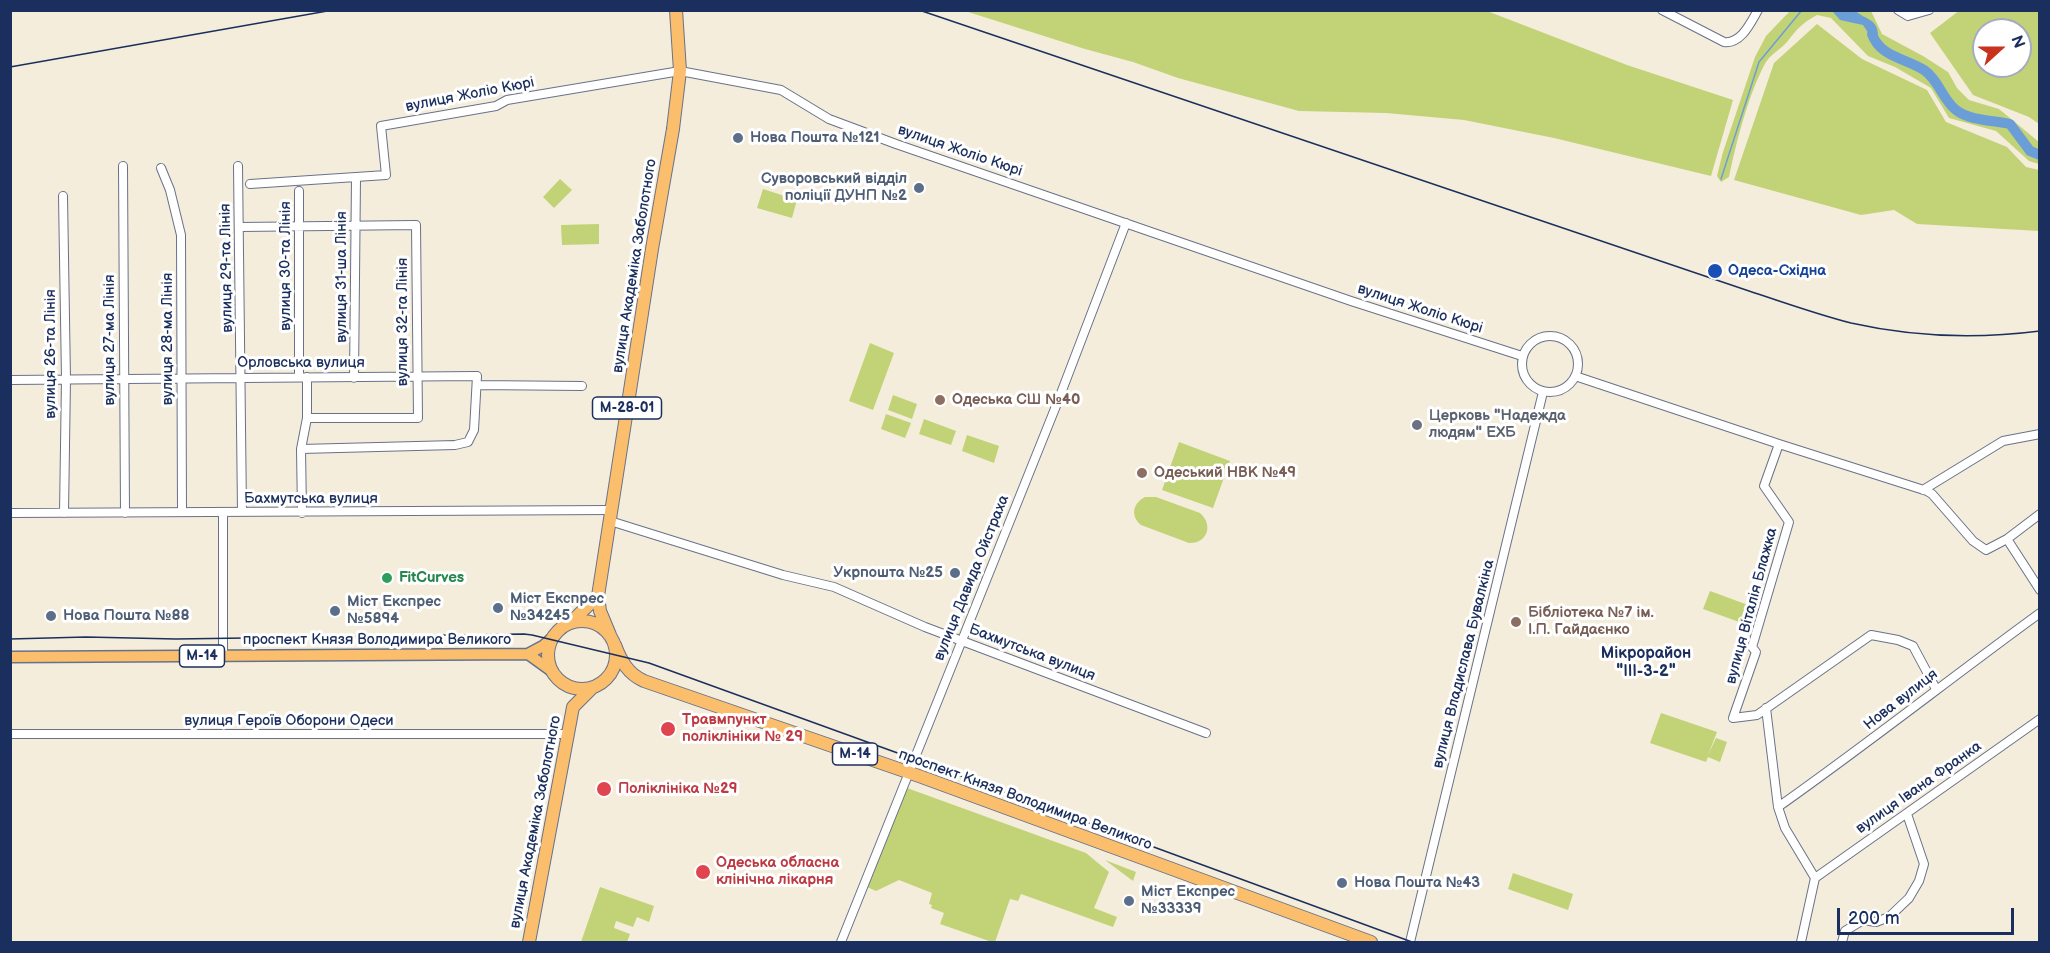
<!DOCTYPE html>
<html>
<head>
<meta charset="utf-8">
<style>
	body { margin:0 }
	#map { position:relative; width:2050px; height:953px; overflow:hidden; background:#f5eddb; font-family:"Balsamiq Sans",sans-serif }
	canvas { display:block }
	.frame { position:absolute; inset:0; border:12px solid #1b2f5e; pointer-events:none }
	.north { position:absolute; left:1972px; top:18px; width:60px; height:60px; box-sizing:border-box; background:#fff; border:2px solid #a4acbf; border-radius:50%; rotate:69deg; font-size:16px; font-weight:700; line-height:24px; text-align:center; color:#1b2f5e }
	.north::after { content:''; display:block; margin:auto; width:21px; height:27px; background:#c8321e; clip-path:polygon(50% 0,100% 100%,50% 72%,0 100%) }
	.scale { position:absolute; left:1837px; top:908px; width:177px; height:27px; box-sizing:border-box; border:3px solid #1b2f5e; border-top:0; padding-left:8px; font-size:18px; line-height:21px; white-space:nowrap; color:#1b2f5e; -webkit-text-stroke:4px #fff; paint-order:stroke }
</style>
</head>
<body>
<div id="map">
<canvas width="2050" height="953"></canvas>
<div class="frame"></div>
<div class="north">N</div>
<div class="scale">200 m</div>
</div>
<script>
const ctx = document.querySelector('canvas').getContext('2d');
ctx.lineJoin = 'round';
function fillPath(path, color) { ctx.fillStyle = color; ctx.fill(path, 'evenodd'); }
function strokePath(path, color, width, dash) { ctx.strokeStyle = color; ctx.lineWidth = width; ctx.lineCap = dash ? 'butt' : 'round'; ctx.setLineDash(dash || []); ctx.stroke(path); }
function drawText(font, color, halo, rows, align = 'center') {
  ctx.font = font + ' "Balsamiq Sans",sans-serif'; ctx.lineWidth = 6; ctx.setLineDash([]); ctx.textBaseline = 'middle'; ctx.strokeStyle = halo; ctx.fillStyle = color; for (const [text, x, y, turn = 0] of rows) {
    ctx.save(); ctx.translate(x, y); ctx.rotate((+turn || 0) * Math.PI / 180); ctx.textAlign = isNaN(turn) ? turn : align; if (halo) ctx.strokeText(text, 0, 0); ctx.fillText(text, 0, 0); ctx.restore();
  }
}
const green = new Path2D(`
	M1960 10 2039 11V124L2029 117 1973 95 1930 33ZM1984 30H2020V66H1984Z
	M965 11H1487L1627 65 1733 100 1711 176 1554 138 1464 120 1386 113 1299 111 1178 78 1133 62 1085 49Z
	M1790 11H1871L1882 34 1923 56 1948 72 1957 88 1969 100 1999 109 2039 142V164L2029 161 1996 131 1949 118 1931 88 1895 67 1868 56 1831 18 1817 15C1802 23 1797 29 1787 42 1781 49 1771 54 1766 62 1749 92 1736 143 1729 177L1721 182 1717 176 1723 152 1755 57 1766 36Z
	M1817 24 1862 59 1927 90 1946 122 2007 147 2026 167 2039 170V231L1917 224 1894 210 1861 215 1734 180 1774 63Z
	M560 179 572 190 554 208 543 197Z
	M763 189 797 200 792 218 757 208Z
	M599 224V244L562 245 561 225Z
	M870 343 894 353 873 410 849 401Z
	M893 395 917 404 912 419 888 410Z
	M886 414 911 423 905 438 881 429Z
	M924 419 956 431 951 445 919 434Z
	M967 435 999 446 994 463 962 451Z
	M1179 442 1230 461 1213 508 1162 490Z
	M1145 497H1156L1200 513C1214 525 1207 544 1189 543L1141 525C1130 516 1133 503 1145 497Z
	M1710 591 1748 605 1742 623 1703 609Z
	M1661 713 1717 732 1708 755 1716 738 1727 742 1720 762 1708 757 1706 762 1650 743Z
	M907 788 1086 853 1109 872 1094 908 1117 917 1113 927 1021 894 1018 901 1010 899 995 942H992L940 924 944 913 931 908 932 905 929 904 932 893 899 880 876 891 867 887Z
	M1105 860 1136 872 1133 881Z
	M1513 873 1573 894 1568 910 1508 889Z
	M600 887 654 906 649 922 637 917 633 927 616 921 614 928 630 934 627 942H581Z`);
const water = new Path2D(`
	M1835 11H1856C1865 20 1877 18 1878 34H1869L1863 25 1840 20 1833 12Z`);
const stream = new Path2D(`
	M1721 179 1759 62 1802 10`);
const river = new Path2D(`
	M1872 34C1880 57 1905 58 1924 70 1939 80 1942 99 1956 110 1970 121 1993 120 2010 124L2030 151 2040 155`);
const minor = new Path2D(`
	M1662 10 1724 42C1741 44 1750 24 1758 10
	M1898 10 1908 16 1929 10
	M123 166 125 513
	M238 166 242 512
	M161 168 170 190 181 235 182 512
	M250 184 386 175 381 126 496 106 507 100 680 71 781 90 829 119 896 144 1351 301 1522 356
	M299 191V376
	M63 196 66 379 64 513
	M240 227 416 225 418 418H307
	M1522 364a28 28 0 1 1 56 0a28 28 0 1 1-56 0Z
	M1575 376 1779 444 1927 491 1932 494 1973 541 1986 550 2007 539 2040 514
	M354 378 356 178
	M10 380 477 376 474 430 468 442 455 445 301 449
	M477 385 582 386
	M1779 444 1764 486 1789 522 1752 647 1756 652 1733 718 1757 715 1871 635 1898 640 1913 646 1936 689
	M1923 490 2003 441 2040 434
	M10 513 611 510
	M302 513 301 449 307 418V377
	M610 521 783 575 834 587 925 627 1206 733
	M2007 539 2040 590
	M223 656V513
	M1766 708 1778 807 1785 828 1815 878 1801 942
	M10 734H568
	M1778 807C1866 745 1952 677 2040 613
	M1815 878 2040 719
	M841 942 1058 401 1126 223
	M1410 942 1543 392
	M1842 942 1845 931 1863 920 1876 922 1889 917 1909 898 1919 881 1924 864 1907 814`);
const major = new Path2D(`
	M528 654 553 672
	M10 657 528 654 543 646 552 638`);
const highway = new Path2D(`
	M548 655a34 34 0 1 1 68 0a34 34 0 1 1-68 0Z
	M571 622 598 596
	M610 635 600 611 598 596 652 249 673 129 680 71 676 10
	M615 645C621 661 628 674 644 681L919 776 1371 942
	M529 942 573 707 592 688`);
const tram = new Path2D(`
	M10 639 86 637 176 639 524 634 532 635 649 663 939 768 1412 942`);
const rail = new Path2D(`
	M919 10 1749 291C1783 302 1816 314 1851 323 1913 337 1977 339 2040 331
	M10 67 333 10`);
const markers = [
	[738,138,6,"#5c6f8a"],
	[919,188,6,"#5c6f8a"],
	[1715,271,8,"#1a4fb4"],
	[940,400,6,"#8d6e63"],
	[1417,425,6,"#6b7280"],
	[1142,473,6,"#8d6e63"],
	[955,573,6,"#5c6f8a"],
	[387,578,6,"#2e9e5b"],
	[498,608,6,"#5c6f8a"],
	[335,611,6,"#5c6f8a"],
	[51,616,6,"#5c6f8a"],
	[1516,622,6,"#8d6e63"],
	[668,729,8,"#e0444e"],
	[604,789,8,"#e0444e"],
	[703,872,8,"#e0444e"],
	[1342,883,6,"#5c6f8a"],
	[1129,901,6,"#5c6f8a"]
];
const shields = [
	[627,408,69],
	[202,656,45],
	[855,754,45]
];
const shieldNames = [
	["М-28-01",627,408],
	["М-14",202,656],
	["М-14",855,754]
];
const streetNames = [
	["вулиця Жоліо Кюрі",470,95,-11],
	["вулиця Жоліо Кюрі",960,151,19],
	["вулиця 30-та Лінія",286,266,-90],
	["вулиця Академіка Заболотного",635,266,-81],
	["вулиця 29-та Лінія",227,268,-91],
	["вулиця 31-ша Лінія",342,277,-90],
	["вулиця Жоліо Кюрі",1420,309,18],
	["вулиця 32-га Лінія",403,322,-90],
	["вулиця 28-ма Лінія",168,339,-90],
	["вулиця 27-ма Лінія",110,340,-90],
	["вулиця 26-та Лінія",51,354,-90],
	["Орловська вулиця",301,363],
	["Бахмутська вулиця",311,499],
	["вулиця Давида Ойстраха",972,578,-68],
	["вулиця Віталія Блажка",1752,606,-75],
	["проспект Князя Володимира Великого",377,640],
	["Бахмутська вулиця",1032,653,21],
	["вулиця Владислава Бувалкіна",1464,664,-76],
	["Нова вулиця",1901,700,-38],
	["вулиця Героїв Оборони Одеси",289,721],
	["вулиця Івана Франка",1919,788,-35],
	["проспект Князя Володимира Великого",1025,800,20],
	["вулиця Академіка Заболотного",536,822,-79]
];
const serviceNames = [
	["Нова Пошта №121",750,138],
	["Суворовський відділ",907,179,"right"],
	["поліції ДУНП №2",907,196,"right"],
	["Укрпошта №25",943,573,"right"],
	["Міст Експрес",510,599],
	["№34245",510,616],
	["Міст Експрес",347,602],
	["№5894",347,619],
	["Нова Пошта №88",63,616],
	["Нова Пошта №43",1354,883],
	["Міст Експрес",1141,892],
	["№33339",1141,909]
];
const transitNames = [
	["Одеса-Східна",1728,271]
];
const educationNames = [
	["Одеська СШ №40",952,400],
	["Одеський НВК №49",1154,473],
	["Бібліотека №7 ім.",1528,613],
	["І.П. Гайдаєнко",1528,630]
];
const worshipNames = [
	["Церковь \"Надежда",1429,416],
	["людям\" ЕХБ",1429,433]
];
const leisureNames = [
	["FitCurves",399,578]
];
const healthNames = [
	["Травмпункт",682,720],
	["поліклініки № 29",682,737],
	["Поліклініка №29",618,789],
	["Одеська обласна",716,863],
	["клінічна лікарня",716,880]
];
const neighbourhoodNames = [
	["Мікрорайон",1646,654],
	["\"ІІІ-3-2\"",1646,672]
];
fillPath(green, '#c1d376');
fillPath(water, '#6b9ed6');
strokePath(stream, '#6b9ed6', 1.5);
strokePath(river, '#6b9ed6', 10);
strokePath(minor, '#67728a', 10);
strokePath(major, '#67728a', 13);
strokePath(highway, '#67728a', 14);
strokePath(minor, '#fff', 8);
strokePath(major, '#fabe6d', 10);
strokePath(highway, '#fabe6d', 12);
strokePath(tram, '#1b2f5e', 1.5);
strokePath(rail, '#1b2f5e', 1.5);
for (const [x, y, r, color] of markers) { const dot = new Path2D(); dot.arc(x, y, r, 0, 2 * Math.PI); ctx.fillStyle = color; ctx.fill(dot); strokePath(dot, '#fff', 2); }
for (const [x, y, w] of shields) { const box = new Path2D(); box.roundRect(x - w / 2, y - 11, w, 22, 4.5); ctx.fillStyle = '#fff'; ctx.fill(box); strokePath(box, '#1b2f5e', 1.5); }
drawText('bold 14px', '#1b2f5e', null, shieldNames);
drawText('15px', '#1b2f5e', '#fff', streetNames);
drawText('bold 15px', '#4e5e75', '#fff', serviceNames, 'left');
drawText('bold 15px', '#164399', '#fff', transitNames, 'left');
drawText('bold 15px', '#785e54', '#fff', educationNames, 'left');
drawText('bold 15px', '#5b616d', '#fff', worshipNames, 'left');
drawText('bold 15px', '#27864d', '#fff', leisureNames, 'left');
drawText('bold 15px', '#be3a42', '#fff', healthNames, 'left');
drawText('bold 16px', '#1b2f5e', '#fff', neighbourhoodNames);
</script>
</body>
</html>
